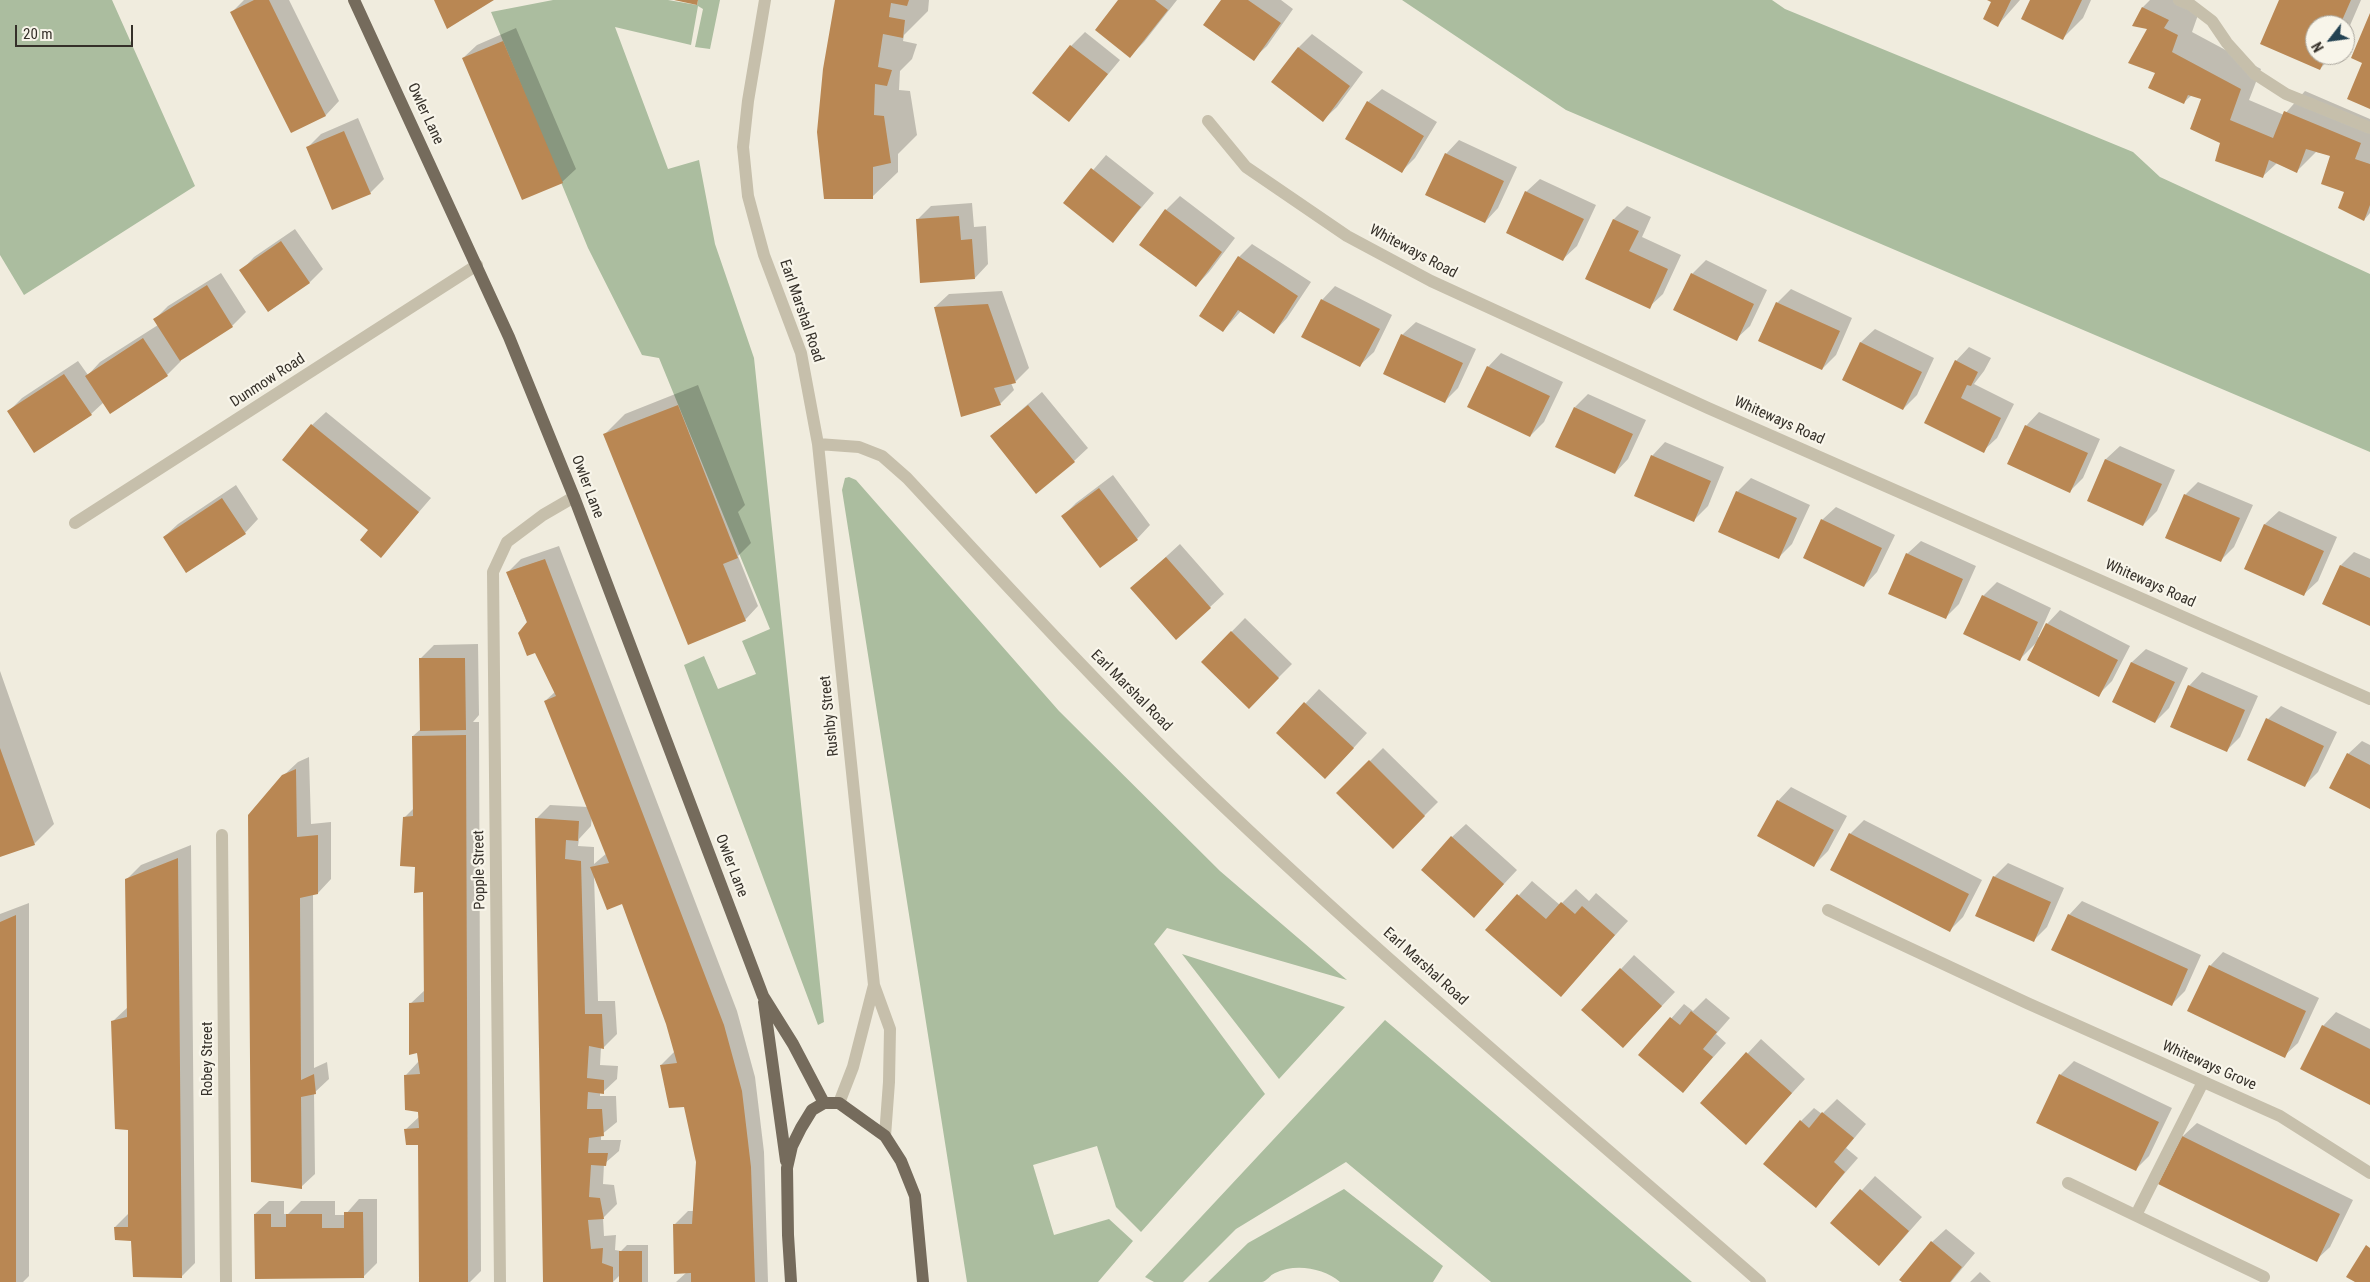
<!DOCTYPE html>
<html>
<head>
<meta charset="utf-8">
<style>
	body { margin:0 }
	#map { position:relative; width:2370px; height:1282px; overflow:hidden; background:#f0ecde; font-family:"Roboto Condensed",sans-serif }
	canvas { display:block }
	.north { position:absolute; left:2305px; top:15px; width:50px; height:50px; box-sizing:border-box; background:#f8f5ea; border:1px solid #aaa69d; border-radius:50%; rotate:240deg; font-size:14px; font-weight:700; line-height:20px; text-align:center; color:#353029 }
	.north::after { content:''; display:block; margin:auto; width:18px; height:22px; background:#234252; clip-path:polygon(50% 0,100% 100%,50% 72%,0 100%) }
	.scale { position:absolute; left:15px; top:25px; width:118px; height:22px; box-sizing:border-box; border:2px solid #353029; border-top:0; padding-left:6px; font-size:15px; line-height:18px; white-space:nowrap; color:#353029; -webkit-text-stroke:4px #f8f5ea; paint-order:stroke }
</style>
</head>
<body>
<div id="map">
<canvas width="2370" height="1282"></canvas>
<div class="north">N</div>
<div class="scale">20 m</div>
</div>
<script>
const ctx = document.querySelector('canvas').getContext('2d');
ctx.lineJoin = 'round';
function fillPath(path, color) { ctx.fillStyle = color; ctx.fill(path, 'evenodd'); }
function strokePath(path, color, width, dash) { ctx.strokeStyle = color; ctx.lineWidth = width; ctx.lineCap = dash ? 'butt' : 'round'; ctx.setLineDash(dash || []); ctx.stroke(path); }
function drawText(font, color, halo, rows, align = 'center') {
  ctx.font = font + ' "Roboto Condensed",sans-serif'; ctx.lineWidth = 4.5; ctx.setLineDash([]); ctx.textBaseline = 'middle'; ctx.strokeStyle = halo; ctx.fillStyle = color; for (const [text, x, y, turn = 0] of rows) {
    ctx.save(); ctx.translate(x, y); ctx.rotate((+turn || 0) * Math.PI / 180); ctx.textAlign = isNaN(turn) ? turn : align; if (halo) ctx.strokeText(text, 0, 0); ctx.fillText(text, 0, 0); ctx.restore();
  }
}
const green = new Path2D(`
	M0 0H112L195 186 24 295 0 255Z
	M553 0H668L697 5 698 0H720L710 49 695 47 703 9 698 6 691 45 615 27 668 169 699 160 715 244 754 358 824 1022 818 1025 684 665 704 656 718 689 756 674 742 641 770 629 659 358 642 355 588 248 491 12Z
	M1402 0H1772L1785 9 2133 152 2160 177 2370 274V452L1566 110Z
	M849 477 856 480 1059 711 1220 871 1347 980 1167 928 1154 944 1265 1094 1141 1232 1116 1207 1097 1146 1033 1165 1054 1235 1109 1219 1133 1241 1098 1282H967L842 490 845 478Z
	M1182 954 1345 1007 1279 1079Z
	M1385 1020 1692 1282H1491L1346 1162 1236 1229 1183 1282H1154L1145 1277Z
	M1344 1189 1443 1266 1433 1282H1340C1324 1268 1295 1263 1275 1273 1270 1275 1267 1281 1262 1282 1248 1282 1223 1282 1208 1282L1248 1243Z`);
const shadow = new Path2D(`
	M244 0H289L339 101 326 115 291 132 232 12Z
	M836 0H929L928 11 904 35 903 41 917 44 912 59 900 71 899 90 910 91 917 135 898 154V172L872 197Z
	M1120 0H1177L1144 42 1130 56Z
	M1223 0H1281L1293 9 1267 46 1253 59Z
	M1990 0H2020L1998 25 1993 1Z
	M2031 0H2091L2083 18 2063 38Z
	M2150 0H2188L2198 15 2192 32 2261 69 2249 100 2284 115 2305 91 2370 119V213L2364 220 2345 191 2332 155 2316 152 2296 172 2277 163 2262 177 2222 142 2203 98 2192 95 2183 103 2157 72 2143 7Z
	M2280 0H2361L2345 37V25H2315V55H2333L2320 69Z
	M516 28 576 169 562 182 463 58 477 45Z
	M1085 32 1120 60 1069 121 1034 93 1071 46Z
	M1312 34 1363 72 1337 107 1323 120 1273 82 1299 47Z
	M1382 89 1437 122 1415 158 1402 171 1368 102Z
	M358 118 384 179 370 193 308 147 321 134Z
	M1459 140 1517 167 1498 208 1485 222 1446 154Z
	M1106 155 1154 193 1113 241 1065 203Z
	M1540 179 1596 205 1577 246 1563 259 1526 192Z
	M1180 196 1235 238 1209 272 1196 286 1166 210Z
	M972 203 974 227 986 226 988 264 975 278 917 220 931 206Z
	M1627 206 1651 217 1642 237 1681 255 1663 294 1649 307 1587 278 1614 219Z
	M295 229 323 269 310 282 269 311 241 271 254 257Z
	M1252 244 1311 282 1287 318 1274 332 1241 311 1223 331 1239 257Z
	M1706 260 1767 290 1750 326 1736 339 1675 310 1692 274Z
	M221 273 246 312 232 326 179 359 181 361 167 375 104 402 91 414 9 411 22 398 78 361 88 375 100 362 158 325 155 319 168 306Z
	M1335 286 1392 315 1374 352 1360 365 1322 300Z
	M1791 289 1852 318 1836 355 1822 369 1777 303Z
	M1002 291 1029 368 1015 382 1011 383 1014 390 1000 404 935 307 949 294Z
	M1416 322 1476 349 1458 388 1445 401 1402 335Z
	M1875 329 1934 358 1917 395 1903 409 1843 380 1861 342Z
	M1969 347 1991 358 1984 371 1974 384 2014 404 1997 438 1983 451 1925 423 1956 361Z
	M1501 353 1563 382 1544 422 1530 436 1488 367Z
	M698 385 745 505 738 512 751 543 738 556 758 606 745 620 605 434 625 414Z
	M1042 392 1088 448 1074 461 991 436Z
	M1588 394 1646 420 1628 459 1615 473 1575 407Z
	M326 412 431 498 381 556 370 530 312 425Z
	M2039 412 2100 439 2083 478 2070 491 2026 426Z
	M1665 442 1724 467 1708 506 1694 520 1652 456Z
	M2120 446 2175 470 2157 511 2143 525 2088 500 2106 459Z
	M1113 475 1150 525 1137 539 1063 516 1076 503Z
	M1751 478 1810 505 1792 544 1779 557 1737 492Z
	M2198 482 2253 505 2234 547 2220 561 2185 495Z
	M236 485 258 519 245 533 164 537 178 524Z
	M1836 507 1895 535 1877 572 1864 586 1822 520Z
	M2279 511 2337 537 2318 581 2304 594 2246 568 2265 524Z
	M1921 541 1976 566 1959 604 1945 618 1907 554Z
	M1180 544 1224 594 1210 607 1146 575Z
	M559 546 737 1011 755 1077 764 1152 768 1282H676L687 1272 674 1225 688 1211H694L698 1162 685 1105 661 1065 675 1051 667 1023 622 902 594 876 598 1001H615L617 1034 604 1047H601L600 1065 618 1066 617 1079 603 1092H600V1096H616L617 1122 601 1135V1140H621L619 1151 604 1164 603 1184 614 1185 617 1204 603 1218 604 1236 616 1235 615 1250 621 1251 627 1245H648V1282H621V1274L613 1282H544L537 818 550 805 588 807 545 701 555 692 507 573 521 559ZM592 816 607 853 594 864V847L578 846 579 839 591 826Z
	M2354 552 2370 559V624L2341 565Z
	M1997 582 2051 608 2038 637 2040 638 2047 624 2060 610 2130 646 2112 681 2098 695 2037 642 2020 659 1983 596Z
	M1245 618 1292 664 1249 707 1202 662Z
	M478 644 479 715 473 722H479L481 1271 470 1282H421L420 1143 405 1130 420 1116 406 1075 419 1061 410 1004 425 990 424 891 404 818 414 808 413 736 422 728 420 659 434 645Z
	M2146 649 2188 668 2169 708 2155 722 2114 702 2132 662Z
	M0 671 54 824 34 844 0 856Z
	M2202 672 2258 696 2240 737 2227 750 2189 686Z
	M1319 689 1367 733 1339 764 1278 733Z
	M2281 706 2337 732 2318 772 2304 786 2268 719Z
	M2362 741 2370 745V808L2348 754Z
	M1383 748 1438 802 1393 847 1338 793Z
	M309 757 311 824 331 822V879L318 893 313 894 314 1068 327 1062 329 1079 314 1093 315 1174 301 1187 283 776 298 762Z
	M1791 787 1847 816 1828 851 1814 865 1778 801Z
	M1864 820 1982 880 1963 917 1950 930 1850 834Z
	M1466 824 1517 870 1474 916 1452 837Z
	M191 845 195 1263 181 1277 115 1227 129 1213V1128L113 1021 128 1007 127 879 141 865Z
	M2008 863 2064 888 2047 927 2034 940 1994 877Z
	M1532 881 1560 905 1576 889 1589 901 1596 893 1628 921 1561 995 1487 930Z
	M2082 901 2201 955 2185 991 2172 1004 2069 915Z
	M29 903V1276L23 1282H0V914Z
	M2223 952 2319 998 2298 1043 2284 1056 2210 966Z
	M1634 955 1675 992 1623 1047 1621 969Z
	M1706 998 1730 1018 1716 1034 1726 1043 1683 1091 1639 1055 1684 1004 1693 1011Z
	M2336 1012 2370 1029V1103L2323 1026Z
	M1761 1039 1805 1079 1759 1129 1702 1103Z
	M2074 1061 2172 1108 2149 1156 2135 1170 2060 1075Z
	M1837 1099 1866 1124 1846 1148 1858 1158 1816 1206 1801 1121 1814 1108 1822 1114Z
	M2197 1123 2353 1200 2330 1247 2316 1260 2160 1183 2183 1136Z
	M1875 1176 1922 1217 1892 1251 1832 1223Z
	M359 1199H377V1263L363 1277H256L255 1214 269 1201H284V1214H288L301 1201H335V1215H345Z
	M1946 1229 1975 1253 1951 1282H1904L1932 1242Z
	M1980 1272 1991 1282H1970Z`);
const building = new Path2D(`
	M254 0H269L326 116 291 133 230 12Z
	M434 0H494L447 29Z
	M674 0H698L697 5Z
	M835 0H909L907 6 891 3 889 17 905 20 903 38 883 34 878 67 892 70 887 86 875 84 874 115 884 116 891 163 873 167V199H824L817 132 823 69Z
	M1118 0H1155L1168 10 1130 58 1095 30Z
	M1221 0H1248L1281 23 1254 61 1203 25Z
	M1987 0H2011L1998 27 1983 19 1991 2Z
	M2030 0H2082L2063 40 2021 19Z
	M2279 0H2351L2340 25H2315V55H2327L2320 70 2260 44Z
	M2142 7 2169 20 2164 28 2178 35 2172 52 2241 89 2230 120 2273 138 2284 111 2361 143 2355 159 2370 164V205L2364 221 2338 208 2344 192 2321 184 2330 156 2306 149 2297 173 2269 160 2263 178 2215 161 2220 143 2190 129 2201 99 2188 95 2184 104 2148 88 2155 73 2128 63 2147 29 2132 26Z
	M2370 13V109L2347 99 2362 63 2351 58Z
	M503 41 563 183 522 200 462 58Z
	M1070 45 1108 74 1069 122 1032 93Z
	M1298 47 1350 86 1323 122 1271 82Z
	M1367 101 1424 136 1402 173 1345 139Z
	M344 131 371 194 332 210 306 147Z
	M1445 153 1504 181 1485 223 1425 195Z
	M1091 168 1141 207 1113 243 1063 203Z
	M1525 191 1584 219 1563 261 1506 233Z
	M1165 209 1222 252 1196 287 1139 245Z
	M959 216 961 240 972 239 975 279 920 283 916 219Z
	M1613 219 1639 231 1629 251 1668 269 1650 309 1585 279Z
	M281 241 310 283 268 312 239 270Z
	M1238 256 1298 296 1274 334 1238 310 1223 332 1199 316Z
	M1691 273 1754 304 1737 341 1673 310Z
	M207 285 233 327 180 361 153 319Z
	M1321 299 1380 329 1360 367 1301 337Z
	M1776 302 1840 331 1822 370 1758 341Z
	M988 304 1016 383 994 388 1001 405 961 417 934 307Z
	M1401 334 1463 363 1445 403 1383 374Z
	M143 338 168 376 110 414 85 376Z
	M1860 342 1922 372 1903 410 1842 380Z
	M1955 360 1978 372 1971 386 1967 385 1961 398 2001 418 1984 453 1924 423Z
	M1487 366 1550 396 1530 437 1467 407Z
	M64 374 92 415 34 453 7 411Z
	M678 405 738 558 723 564 746 621 688 645 603 434Z
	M1028 405 1075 462 1036 494 990 436Z
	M1574 407 1633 434 1615 474 1555 447Z
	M311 424 419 512 381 558 360 540 368 530 282 460Z
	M2025 425 2088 453 2070 493 2007 464Z
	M1651 455 1711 481 1694 522 1634 496Z
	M2105 459 2162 484 2143 526 2087 501Z
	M1099 488 1138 540 1100 568 1061 516Z
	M1736 491 1797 518 1779 559 1718 532Z
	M2184 494 2240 518 2221 562 2165 538Z
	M222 498 246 534 186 573 163 537Z
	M1821 519 1882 548 1864 587 1803 558Z
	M2264 524 2324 551 2304 596 2244 569Z
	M1906 553 1963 579 1946 619 1888 594Z
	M1166 557 1211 608 1176 640 1130 588Z
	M545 559 724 1025 742 1091 751 1167 755 1282H691V1273L674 1274 673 1224H692L696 1162 684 1107 669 1108 660 1065 677 1063 666 1024 622 904 607 910 590 867 609 863 544 701 556 696 535 653 527 656 518 633 527 622 506 572Z
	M2340 565 2370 578V626L2322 604Z
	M1982 595 2038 622 2020 661 1963 634Z
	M2046 623 2118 660 2099 697 2027 660Z
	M1231 631 1279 678 1249 709 1201 662Z
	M419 658H465L466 730 420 731Z
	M2131 662 2175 682 2155 723 2112 702Z
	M2188 685 2245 710 2227 752 2170 727Z
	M1304 702 1354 748 1325 779 1276 733Z
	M2266 718 2324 746 2305 787 2247 760Z
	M466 735 468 1282H419L418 1145H406L404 1129 419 1128 418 1112 405 1110 404 1075 420 1074 417 1053 409 1055V1003L424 1002 423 892 414 893 415 867 400 866 403 817 413 816 412 736Z
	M0 748 35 845 0 857Z
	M2347 753 2370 765V809L2329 788Z
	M1369 760 1425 816 1393 849 1336 793Z
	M296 769 297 837 318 835V894L300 898 301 1080 314 1074 316 1094 301 1097 302 1189 251 1182 248 815 282 775Z
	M1777 800 1834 830 1814 867 1757 836Z
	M535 818 579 821 578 841 566 840 565 859 581 861 585 1014H602L604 1049 589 1046 587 1078 604 1080V1094L588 1092 587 1109H602L604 1136 589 1138 588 1153H608L606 1166 591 1165 589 1197 600 1198 604 1219 588 1220 591 1249 603 1248 602 1263 613 1267V1282H543Z
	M1849 833 1969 894 1950 932 1830 870Z
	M1451 836 1504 884 1474 918 1421 870Z
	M178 858 182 1278 133 1277 131 1241 115 1240 114 1227H128V1130L115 1129 111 1021 127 1017 125 879Z
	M1993 876 2051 902 2034 942 1975 916Z
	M1517 894 1546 919 1561 902 1575 914 1582 906 1615 935 1561 997 1485 930Z
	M2068 914 2188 969 2172 1006 2051 950Z
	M16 915V1282H0V922Z
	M2209 965 2306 1011 2285 1058 2187 1011Z
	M1620 968 1662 1006 1623 1048 1581 1010Z
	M1691 1011 1717 1032 1703 1049 1713 1057 1683 1093 1638 1055 1670 1017 1680 1025Z
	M2322 1025 2370 1049V1105L2300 1069Z
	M1746 1052 1792 1093 1746 1145 1700 1103Z
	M2059 1074 2159 1122 2136 1171 2036 1123Z
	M1822 1112 1854 1138 1834 1162 1845 1172 1816 1208 1763 1164 1800 1120 1809 1128Z
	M2182 1136 2340 1214 2317 1262 2158 1184Z
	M1860 1189 1909 1231 1879 1266 1830 1223Z
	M344 1212H363L364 1278 255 1279 254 1214H271V1227H286V1214H322V1228H344Z
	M1931 1241 1962 1267 1950 1282H1902L1899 1280Z
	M2366 1245 2370 1248V1282H2355L2346 1277Z
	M619 1251H642V1282H619Z`);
const minor = new Path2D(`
	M765 0 748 101 743 147 748 196 764 255 801 353 818 444 874 985 890 1029 889 1082 885 1136
	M2179 0 2191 5 2212 21 2227 43 2255 74 2286 94 2370 128
	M1208 121 1246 167 1347 236 1431 281 1708 408 2370 699
	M818 444 859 447 882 456 907 478C1003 581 1098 686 1200 784 1380 957 1572 1118 1760 1282
	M75 523 477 265
	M222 835 226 1282
	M1828 910 2027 1003 2280 1116 2370 1173
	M839 1103 853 1067 874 985
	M2068 1183 2264 1277
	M2136 1215 2203 1082
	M500 1282 493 572 507 542 543 515 574 497`);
const major = new Path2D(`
	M354 0 509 337 574 497 763 996 793 1044 824 1103
	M764 1002 786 1161
	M791 1282 788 1235 787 1168 792 1146 801 1128 812 1110 824 1103H839L885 1136 901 1161 915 1196 923 1282`);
const streetNames = [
	["Owler Lane",425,114,65],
	["Whiteways Road",1413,252,28],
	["Earl Marshal Road",801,311,71],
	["Dunmow Road",268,381,-33],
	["Whiteways Road",1779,421,24],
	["Owler Lane",587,487,69],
	["Whiteways Road",2150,584,24],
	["Earl Marshal Road",1131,691,45],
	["Rushby Street",830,716,-96],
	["Owler Lane",731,866,69],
	["Popple Street",480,870,-91],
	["Earl Marshal Road",1425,967,42],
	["Robey Street",208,1059,-90],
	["Whiteways Grove",2209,1066,24]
];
fillPath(green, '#abbd9f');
fillPath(shadow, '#0003');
fillPath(building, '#b98753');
strokePath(minor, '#c6bfab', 12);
strokePath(major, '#756b5c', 12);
drawText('15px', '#353029', '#f8f5ea', streetNames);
</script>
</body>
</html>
